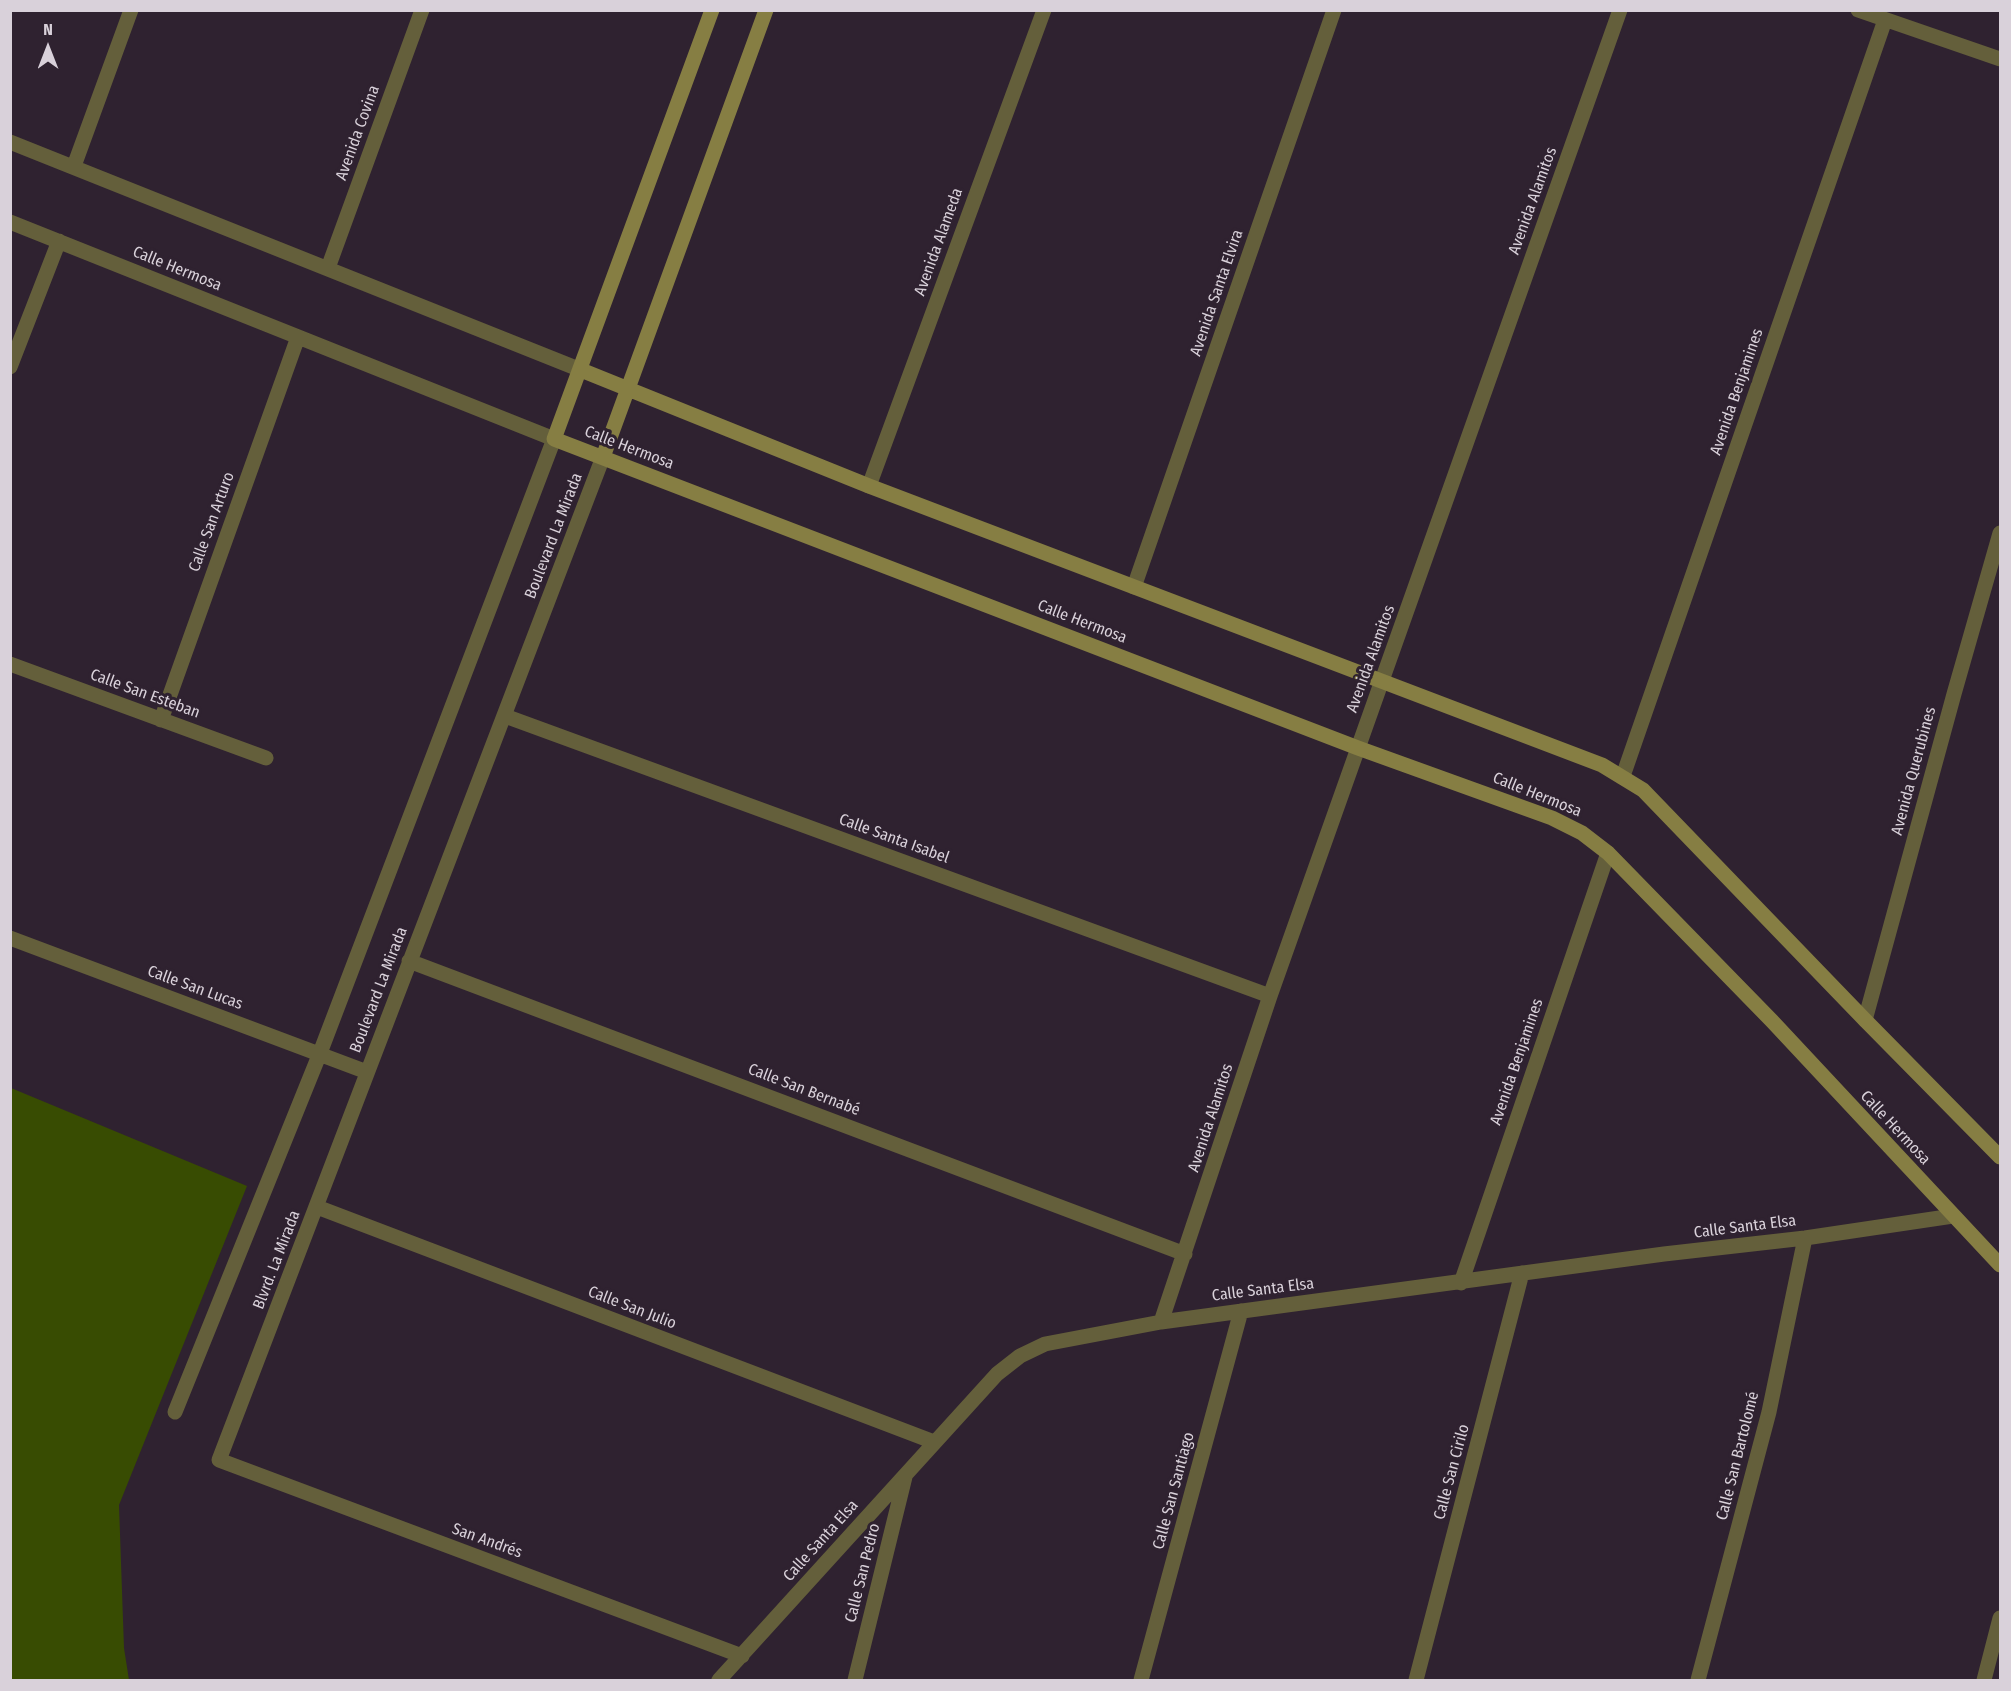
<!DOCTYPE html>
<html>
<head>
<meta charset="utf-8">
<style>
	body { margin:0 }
	#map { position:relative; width:2011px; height:1691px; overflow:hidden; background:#2f2230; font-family:"Fira Sans Condensed",sans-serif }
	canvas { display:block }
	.frame { position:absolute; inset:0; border:12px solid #d9d1da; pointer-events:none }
	.north { position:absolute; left:18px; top:18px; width:60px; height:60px; -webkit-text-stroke:4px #2f2230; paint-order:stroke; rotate:0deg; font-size:16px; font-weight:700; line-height:24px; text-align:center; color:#d9d1da }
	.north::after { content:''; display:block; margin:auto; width:21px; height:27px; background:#d9d1da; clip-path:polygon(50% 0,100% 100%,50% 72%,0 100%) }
</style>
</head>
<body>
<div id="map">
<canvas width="2011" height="1691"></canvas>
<div class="frame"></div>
<div class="north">N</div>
</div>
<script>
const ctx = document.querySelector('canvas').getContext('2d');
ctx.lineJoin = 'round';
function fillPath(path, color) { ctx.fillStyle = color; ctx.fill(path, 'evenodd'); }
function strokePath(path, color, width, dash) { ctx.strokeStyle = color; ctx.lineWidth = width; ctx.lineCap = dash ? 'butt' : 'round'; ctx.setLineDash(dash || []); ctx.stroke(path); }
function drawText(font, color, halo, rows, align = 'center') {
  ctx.font = font + ' "Fira Sans Condensed",sans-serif'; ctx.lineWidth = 6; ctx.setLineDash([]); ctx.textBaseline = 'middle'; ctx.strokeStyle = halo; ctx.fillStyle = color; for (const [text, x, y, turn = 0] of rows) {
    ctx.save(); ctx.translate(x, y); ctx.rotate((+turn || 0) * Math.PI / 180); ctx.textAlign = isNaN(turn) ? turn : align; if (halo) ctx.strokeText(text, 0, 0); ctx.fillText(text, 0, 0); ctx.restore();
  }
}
const green = new Path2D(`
	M11 1088 247 1186 119 1505 124 1648 129 1680H11Z`);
const street = new Path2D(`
	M1858 10 2000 59
	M10 142 581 370
	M74 166 131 10
	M10 222 554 439 320 1053 175 1412
	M328 268 422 10
	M10 367 59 241
	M603 457 219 1460 742 1656
	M869 486 1044 10
	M1134 587 1334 10
	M10 664 266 758
	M505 716 1270 996
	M161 720 298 337
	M1623 776 1885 20
	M10 938 367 1072
	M409 961 1185 1254
	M1865 1020 1954 694 2000 533
	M317 1207 934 1442
	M1461 1283 1608 853
	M1161 1322 1270 996 1620 10
	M719 1680 997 1374 1020 1356 1045 1344 1161 1322 1664 1254 1805 1238 1953 1216
	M855 1680 905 1477
	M1141 1680 1241 1311
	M1416 1680 1522 1273
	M1698 1680 1769 1412 1805 1238
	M1984 1680 2000 1618`);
const secondary = new Path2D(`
	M712 10 554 439 1358 748 1552 818 1582 833 1608 853 1772 1021 2000 1265
	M581 370 869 486 1602 765 1643 790 1865 1020 2000 1157
	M603 457 766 10`);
const streetNames = [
	["Avenida Covina",358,133,-70],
	["Avenida Alamitos",1533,201,-70],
	["Avenida Alameda",939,242,-70],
	["Calle Hermosa",177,269,22],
	["Avenida Santa Elvira",1217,293,-71],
	["Avenida Benjamines",1737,392,-71],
	["Calle Hermosa",629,448,21],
	["Calle San Arturo",212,522,-70],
	["Boulevard La Mirada",554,536,-69],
	["Calle Hermosa",1082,622,21],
	["Avenida Alamitos",1371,659,-70],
	["Calle San Esteban",145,694,20],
	["Avenida Querubines",1914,771,-75],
	["Calle Hermosa",1537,795,22],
	["Calle Santa Isabel",894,839,20],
	["Calle San Lucas",195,988,20],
	["Boulevard La Mirada",379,990,-69],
	["Avenida Benjamines",1517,1062,-71],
	["Calle San Bernabé",804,1090,21],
	["Avenida Alamitos",1211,1118,-72],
	["Calle Hermosa",1895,1128,47],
	["Calle Santa Elsa",1745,1227,-7],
	["Blvrd. La Mirada",277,1260,-69],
	["Calle Santa Elsa",1263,1290,-7],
	["Calle San Julio",632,1308,21],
	["Calle San Bartolomé",1738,1456,-76],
	["Calle San Cirilo",1452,1472,-75],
	["Calle San Santiago",1174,1491,-75],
	["San Andrés",487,1541,20],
	["Calle Santa Elsa",821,1541,-48],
	["Calle San Pedro",863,1573,-76]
];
fillPath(green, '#384c02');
strokePath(street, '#645f3b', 15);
strokePath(secondary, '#867e43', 15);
drawText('16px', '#d9d1da', '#2f2230', streetNames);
</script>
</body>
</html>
